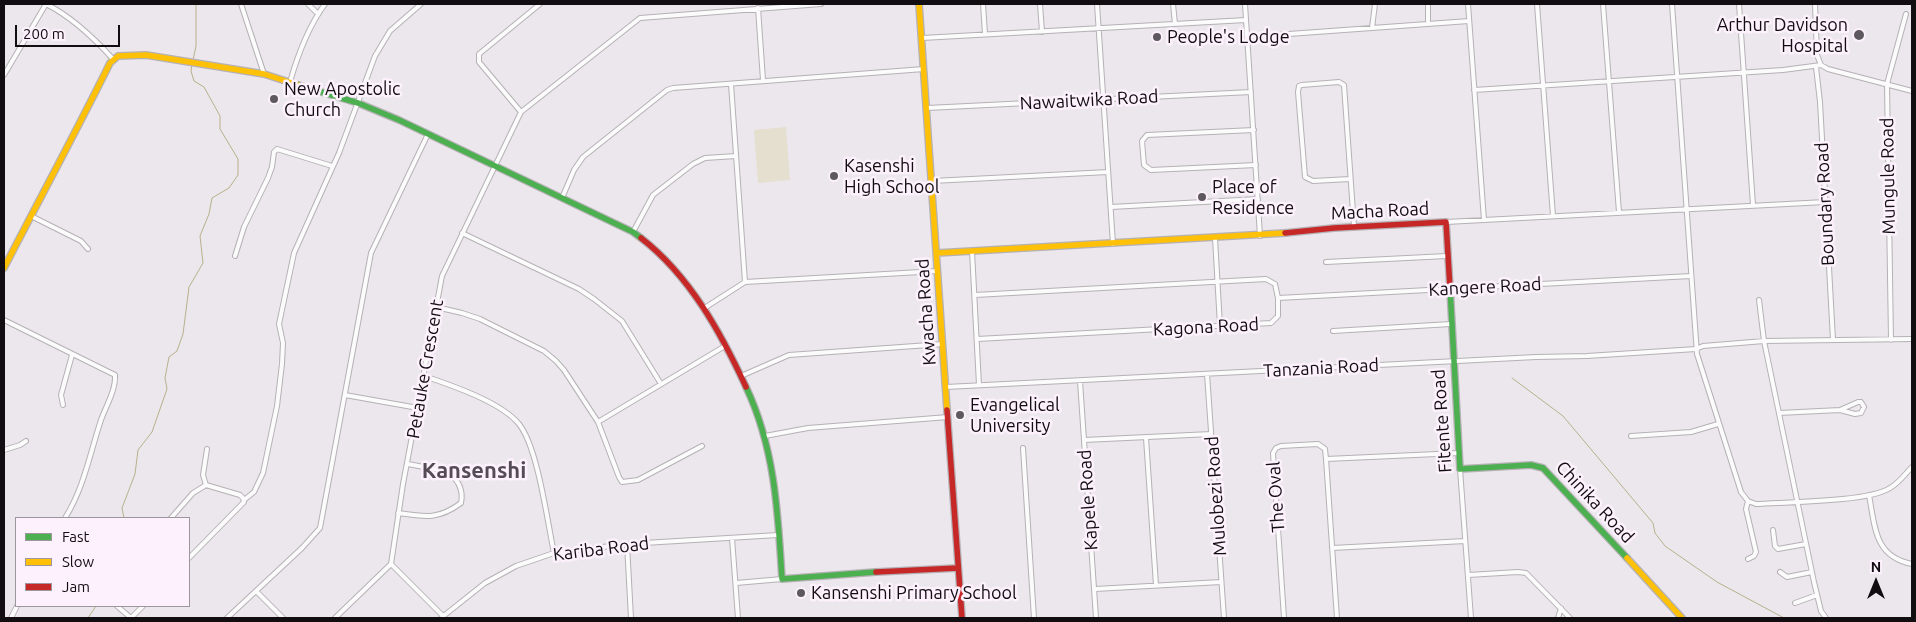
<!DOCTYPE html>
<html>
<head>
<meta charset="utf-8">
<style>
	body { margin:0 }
	#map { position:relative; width:1916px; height:622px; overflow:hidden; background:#ece7ec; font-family:Ubuntu,sans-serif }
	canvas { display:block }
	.frame { position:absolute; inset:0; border:5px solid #110d11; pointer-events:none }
	.legend { position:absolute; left:15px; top:517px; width:175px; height:90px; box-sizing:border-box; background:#fcf1fd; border:1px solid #9e969f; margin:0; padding:6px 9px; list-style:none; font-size:15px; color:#110d11 }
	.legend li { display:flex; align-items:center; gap:10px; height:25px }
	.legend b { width:25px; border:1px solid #9e969f }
	.north { position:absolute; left:1851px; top:557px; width:50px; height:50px; -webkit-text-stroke:4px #fcf1fd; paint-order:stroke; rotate:0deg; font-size:14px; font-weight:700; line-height:20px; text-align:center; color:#110d11 }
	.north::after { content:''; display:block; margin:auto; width:18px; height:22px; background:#110d11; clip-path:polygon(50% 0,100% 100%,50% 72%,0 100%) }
	.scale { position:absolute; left:15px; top:25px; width:105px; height:22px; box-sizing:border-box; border:2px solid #110d11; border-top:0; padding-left:6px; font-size:15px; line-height:18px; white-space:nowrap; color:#110d11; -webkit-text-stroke:4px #fcf1fd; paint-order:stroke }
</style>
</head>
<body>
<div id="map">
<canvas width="1916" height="622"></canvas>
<div class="frame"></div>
<ul class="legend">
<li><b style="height:6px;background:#4caf50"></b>Fast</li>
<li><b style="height:6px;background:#ffc107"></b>Slow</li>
<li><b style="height:6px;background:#c62828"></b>Jam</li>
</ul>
<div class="north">N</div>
<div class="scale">200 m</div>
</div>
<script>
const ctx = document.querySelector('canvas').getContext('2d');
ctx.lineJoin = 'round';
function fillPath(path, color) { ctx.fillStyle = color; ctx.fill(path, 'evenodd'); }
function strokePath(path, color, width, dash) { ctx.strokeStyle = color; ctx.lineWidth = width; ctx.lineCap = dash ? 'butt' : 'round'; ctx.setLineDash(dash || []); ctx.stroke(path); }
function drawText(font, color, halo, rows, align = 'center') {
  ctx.font = font + ' Ubuntu,sans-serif'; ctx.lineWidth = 5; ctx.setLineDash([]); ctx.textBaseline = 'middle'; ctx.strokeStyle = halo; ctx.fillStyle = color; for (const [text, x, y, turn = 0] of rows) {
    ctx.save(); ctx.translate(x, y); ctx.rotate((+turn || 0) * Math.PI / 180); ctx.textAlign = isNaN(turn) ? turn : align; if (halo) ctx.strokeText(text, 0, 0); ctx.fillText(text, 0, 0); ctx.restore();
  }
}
const green = new Path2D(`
	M786 127 790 180 758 183 754 130Z`);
const stream = new Path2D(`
	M193 60 196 46V4
	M1512 378 1563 416 1653 523 1655 533 1665 546 1717 582 1784 618
	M124 518 122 508 135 474 138 450 152 432 167 389 165 378 169 357 177 351 183 334 189 287 203 263 200 236 209 214 212 198 229 188 238 175V159L220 129V116L204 87 194 81 191 71 192 64
	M88 618 96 606`);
const street = new Path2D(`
	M46 4C72 17 94 38 113 59
	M241 4 264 74
	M308 4 318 14
	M983 4 985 34
	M1040 4 1042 32
	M1097 4 1113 244
	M1173 4 1175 24
	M1245 4 1260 236
	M1428 4V24
	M1468 4 1484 220
	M1537 4 1553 216
	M1603 4 1619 212
	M1672 4 1697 354 1741 492 1748 501
	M1739 4 1753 205
	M1815 4 1817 55 1821 65 1828 69 1912 91
	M758 8 763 80
	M1372 28 1375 4
	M1247 37 1469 21
	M922 38 1246 20
	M1816 67 1820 102 1833 340
	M4 75 46 4
	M290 82C298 54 308 27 325 4
	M731 84 745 282
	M1474 90 1783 70 1821 65
	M927 108 1251 92
	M521 112 479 62V54L540 4
	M1254 130 1147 135 1142 141 1144 165 1151 170 1256 165
	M1350 179 1313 181 1305 177 1298 92 1299 86 1302 85 1339 82 1344 85 1354 226
	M932 181 1108 172
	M562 198 574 170 583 157 667 90 673 88 924 69
	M1111 207 1258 199
	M31 216 81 241 88 249
	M1446 222 1825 202
	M633 232 653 195 693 164 705 158 736 156
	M462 233 579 289 594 299 622 321 661 384
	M1215 238 1220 326
	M972 251 979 385
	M235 256 244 227 268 178 272 167 274 152 277 149 332 166
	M1326 262 1447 256
	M975 295 1266 279 1275 284 1278 298V316L1271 323 977 339
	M1278 298 1691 276
	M1759 300 1764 341 1814 582 1821 611 1826 618
	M436 307 462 313 480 319 544 351 556 361 564 370 598 422 619 477 622 482 638 480 702 446
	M703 309 745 282 938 271
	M4 320 115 375C116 390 106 406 101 420 90 453 84 488 65 518
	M1333 331 1451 324
	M1891 340 1887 84 1906 14
	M1207 374 1224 618
	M424 376C451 385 501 402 519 424 538 448 547 520 554 553
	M741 376 789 355 943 344
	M1080 381 1096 618
	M946 387 1536 357 1587 356 1696 349 1703 346 1764 341 1912 339
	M345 395 418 408
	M63 405 61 395 72 355
	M1779 413 1840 410 1855 414 1861 413 1864 407 1861 402H1858L1840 410
	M598 422 725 346
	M765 436 808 428 948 417
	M1631 436 1691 432 1718 424
	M1146 438 1156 585
	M1084 440 1211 434
	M1023 448 1034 618
	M4 450 20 445 26 441
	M1326 459 1459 453
	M1460 469 1471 618
	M1869 495C1875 526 1874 557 1912 564
	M244 500 254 492 263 473 277 406 282 364 283 343 279 324 294 253 339 153 375 56 390 31 421 4
	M1748 501 1756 504C1785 502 1869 502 1890 488 1899 483 1905 474 1912 467
	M1748 501 1746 509 1756 552 1754 556 1748 559
	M398 513C425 517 438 520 461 503 464 489 457 477 445 471L408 464
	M171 518 193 493 206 485
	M1773 530 1775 546 1778 549 1806 544
	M732 538 738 618
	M627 544 631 618
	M1332 548 1465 541
	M189 558 244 502 243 498 240 495 206 485 203 475 207 449
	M391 564 443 616
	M1780 572 1787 577 1812 572
	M1468 575 1518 572 1526 573 1570 618
	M736 583 782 579
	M1095 589 1221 582
	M256 591 283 618
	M1795 603 1817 595
	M117 606 131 618
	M11 618 17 606
	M131 618 143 606
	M227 618 302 548 320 528 371 253 428 134
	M335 618 391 564 403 484 442 276 521 112 640 18 821 4
	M441 618 485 583 516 566 554 553 627 544 778 535
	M1284 618 1273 453 1276 448 1281 446 1318 444 1325 449 1326 459 1337 618
	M1558 618 1561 608`);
const fast = new Path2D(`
	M298 85 358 103 399 120 633 232 641 238
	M1450 288 1460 469 1531 465 1543 468 1627 558
	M746 387C775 448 778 513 782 579L876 572`);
const slow = new Path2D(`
	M919 4 947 410
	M937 253 1285 233
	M4 268C39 200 76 132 110 63L118 56 146 55 264 74 298 85
	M1627 558 1682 618`);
const jam = new Path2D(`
	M1285 233 1334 228 1446 222 1450 288
	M641 238C690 276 721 333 746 387
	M947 410 962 618
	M876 572 958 568`);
const markers = [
	[1859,35,6,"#5e595e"],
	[1157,37,5,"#5e595e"],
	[274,99,5,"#5e595e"],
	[834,176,5,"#5e595e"],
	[1202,197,5,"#5e595e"],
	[960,415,5,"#5e595e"],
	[801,593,5,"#5e595e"]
];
const poiNames = [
	["Arthur Davidson",1848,25,"right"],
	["Hospital",1848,46,"right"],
	["People's Lodge",1167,37],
	["New Apostolic",284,89],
	["Church",284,110],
	["Kasenshi",844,166],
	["High School",844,187],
	["Place of",1212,187],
	["Residence",1212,208],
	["Evangelical",970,405],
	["University",970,426],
	["Kansenshi Primary School",811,593]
];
const streetNames = [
	["Nawaitwika Road",1089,100,-3],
	["Mungule Road",1888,176,-91],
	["Boundary Road",1825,204,-93],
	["Macha Road",1380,211,-3],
	["Kangere Road",1485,287,-3],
	["Kwacha Road",926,312,-94],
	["Kagona Road",1206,327,-3],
	["Tanzania Road",1321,368,-3],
	["Petauke Crescent",425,369,-80],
	["Fitente Road",1442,421,-94],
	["Mulobezi Road",1216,496,-94],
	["The Oval",1276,497,-94],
	["Kapele Road",1088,500,-94],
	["Chinika Road",1595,502,47],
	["Kariba Road",601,549,-7]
];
const districtNames = [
	["Kansenshi",474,471]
];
fillPath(green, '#e4dfcf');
strokePath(stream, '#b7b08b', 1);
strokePath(street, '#b5b1b5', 6);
strokePath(fast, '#b5b1b5', 8);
strokePath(slow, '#b5b1b5', 8);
strokePath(jam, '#b5b1b5', 8);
strokePath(street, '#fcfbfc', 4);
strokePath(fast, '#4caf50', 5.5);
strokePath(slow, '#ffc107', 5.5);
strokePath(jam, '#c62828', 5.5);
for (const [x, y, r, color] of markers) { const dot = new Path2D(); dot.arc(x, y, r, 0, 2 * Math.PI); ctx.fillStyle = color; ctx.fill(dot); strokePath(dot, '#fcf1fd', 2); }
drawText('18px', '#110d11', '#fcf1fd', poiNames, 'left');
drawText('18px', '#110d11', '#fcf1fd', streetNames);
drawText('bold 22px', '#544c55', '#fcf1fd', districtNames);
</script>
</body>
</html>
